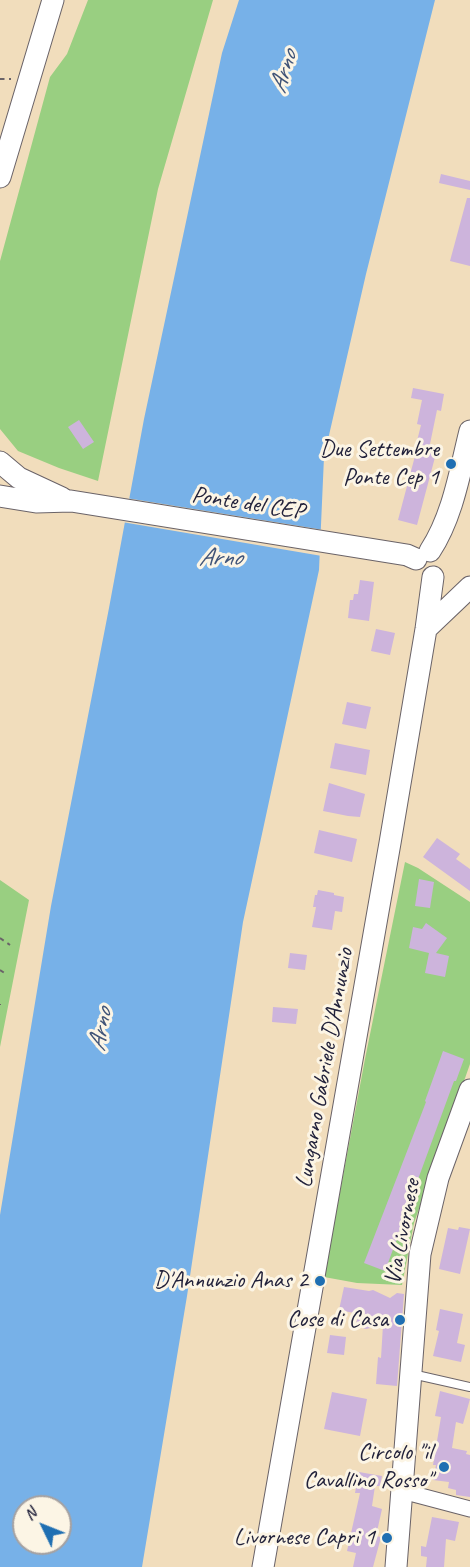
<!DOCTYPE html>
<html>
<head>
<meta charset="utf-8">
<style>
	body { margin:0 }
	#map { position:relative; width:470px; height:1567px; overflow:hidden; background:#f1ddbc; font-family:Caveat,sans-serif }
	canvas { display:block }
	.north { position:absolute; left:12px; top:1495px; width:60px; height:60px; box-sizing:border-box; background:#fcf5e5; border:2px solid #a5a1a1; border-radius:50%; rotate:313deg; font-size:16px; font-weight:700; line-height:24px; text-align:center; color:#22223b }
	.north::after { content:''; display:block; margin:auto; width:21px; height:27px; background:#1f6fb2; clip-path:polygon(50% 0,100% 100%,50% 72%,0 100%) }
</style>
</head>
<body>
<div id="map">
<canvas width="470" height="1567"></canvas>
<div class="north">N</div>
</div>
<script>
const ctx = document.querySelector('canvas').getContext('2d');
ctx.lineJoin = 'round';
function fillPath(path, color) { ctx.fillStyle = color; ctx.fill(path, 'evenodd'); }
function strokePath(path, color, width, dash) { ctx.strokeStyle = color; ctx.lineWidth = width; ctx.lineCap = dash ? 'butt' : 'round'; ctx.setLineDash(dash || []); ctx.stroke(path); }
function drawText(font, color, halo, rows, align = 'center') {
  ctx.font = font + ' Caveat,sans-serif'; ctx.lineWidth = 6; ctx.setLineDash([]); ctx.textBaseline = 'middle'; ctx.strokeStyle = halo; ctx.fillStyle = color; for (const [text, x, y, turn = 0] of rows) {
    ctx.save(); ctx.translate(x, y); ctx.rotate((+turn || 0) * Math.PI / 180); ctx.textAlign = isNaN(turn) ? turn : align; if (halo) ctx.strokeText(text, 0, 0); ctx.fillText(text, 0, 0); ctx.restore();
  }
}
const green = new Path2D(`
	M88 0H213L158 189 98 481 59 468 18 451 0 429V261L50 77 67 54Z
	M405 862 418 868 470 902V1064L414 1223 402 1285 357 1283 324 1277 365 1059Z
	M0 880 29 900 0 1047Z`);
const water = new Path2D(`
	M239 0H435L366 274 324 457 319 570 243 922 187 1296 142 1567H0V1215L51 906 109 608 144 419 222 53ZM24 1507H60V1543H24Z`);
const pier = new Path2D(`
	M126 498 324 530 322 556 122 522Z`);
const building = new Path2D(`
	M441 174 470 181V190L439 183Z
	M467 198H470V266L450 261Z
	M413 388 444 394 441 411 437 410 430 444 438 446 417 525 398 520 415 456 412 455 415 444 416 445 421 425 417 424 422 400 411 398Z
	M79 420 94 442 83 449 68 427Z
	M360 580 374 582 369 621 348 618 350 600H353L354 594H358Z
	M376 629 395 633 390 655 371 651Z
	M347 702 371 707 366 729 342 724Z
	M335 743 370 750 366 775 330 768Z
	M329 783 365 794 360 817 348 816 323 811Z
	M319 830 357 839 352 862 314 853Z
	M437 838 460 854 456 859 470 869V891L423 857Z
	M419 879 434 882 430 908 415 906Z
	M318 890 334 893V895L344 897 342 912 335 911 332 930 312 927 316 907H313L315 895H317Z
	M426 923 447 938 436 953 449 956 445 977 425 973 429 953 409 948 413 927 422 929Z
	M290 953 307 955 305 970 288 968Z
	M273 1007 298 1009 296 1024 272 1022Z
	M443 1051 464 1059 456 1081H454L413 1193H414L385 1271 364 1263 426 1102 425 1101Z
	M459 1227 470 1229 460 1274 439 1269 448 1228 458 1230Z
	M344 1287 369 1291 373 1290 390 1298 397 1293 404 1294 397 1386 376 1384 378 1357 381 1358 383 1325 366 1329 355 1326 359 1314 339 1310Z
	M440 1309 463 1314 457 1343 465 1345 461 1362 433 1356 439 1331 436 1330Z
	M330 1335 346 1337 344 1355 327 1353Z
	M440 1391 470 1399 463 1424 456 1422 452 1448 467 1451 466 1454 470 1455V1497L456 1495V1490L448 1488 449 1482 433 1480 436 1465H433L441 1417 435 1416Z
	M332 1392 367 1399 360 1436 324 1429Z
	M359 1472 382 1476 380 1486H375L372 1506 382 1509 376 1536 381 1537 373 1567H353L356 1553 347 1551 360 1493H355Z
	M432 1517 459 1522 455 1541 446 1539 444 1567H426L427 1557 421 1556V1546L426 1547Z`);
const path = new Path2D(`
	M0 79H11
	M0 938 10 945
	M0 970 6 974
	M0 1004V1005`);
const lane = new Path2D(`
	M412 1374 470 1387`);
const street = new Path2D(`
	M402 1491 470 1509`);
const secondary = new Path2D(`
	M0 177 53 0
	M0 462 19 478 62 498
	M0 496 36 502 71 501 407 555 416 559
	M430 551C453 516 460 471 470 431
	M426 629 470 587
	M263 1567 390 843 426 629 433 577
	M396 1567 420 1254 438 1178 470 1090`);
const markers = [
	[451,464,6,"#1f6fb2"],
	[320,1281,6,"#1f6fb2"],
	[400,1320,6,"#1f6fb2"],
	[444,1467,6,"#1f6fb2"],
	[387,1538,6,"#1f6fb2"]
];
const poiNames = [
	["Due Settembre",439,450],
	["Ponte Cep 1",439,478],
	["D'Annunzio Anas 2",308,1281],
	["Cose di Casa",388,1320],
	["Circolo \"il",432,1453],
	["Cavallino Rosso\"",432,1481],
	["Livornese Capri 1",375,1538]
];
const streetNames = [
	["Ponte del CEP",248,504,9],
	["Lungarno Gabriele D'Annunzio",325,1068,-80],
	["Via Livornese",403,1232,-79]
];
const waterNames = [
	["Arno",284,72,-73],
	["Arno",220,558],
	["Arno",101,1030,-80]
];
fillPath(green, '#99cf81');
fillPath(water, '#77b1e8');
fillPath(pier, '#f1ddbc');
fillPath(building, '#cdb4dc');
strokePath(lane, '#6a6368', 10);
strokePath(street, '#6a6368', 17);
strokePath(secondary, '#6a6368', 23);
strokePath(path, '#6a6368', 2, [4.5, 4.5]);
strokePath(lane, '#fff', 8);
strokePath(street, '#fff', 15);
strokePath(secondary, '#fff', 21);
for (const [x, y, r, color] of markers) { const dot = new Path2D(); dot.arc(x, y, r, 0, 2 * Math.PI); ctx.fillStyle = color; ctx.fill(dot); strokePath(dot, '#fcf5e5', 2); }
drawText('24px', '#22223b', '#fcf5e5', poiNames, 'right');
drawText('24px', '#22223b', '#fcf5e5', streetNames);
drawText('italic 26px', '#405478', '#fcf5e5', waterNames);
</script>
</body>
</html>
